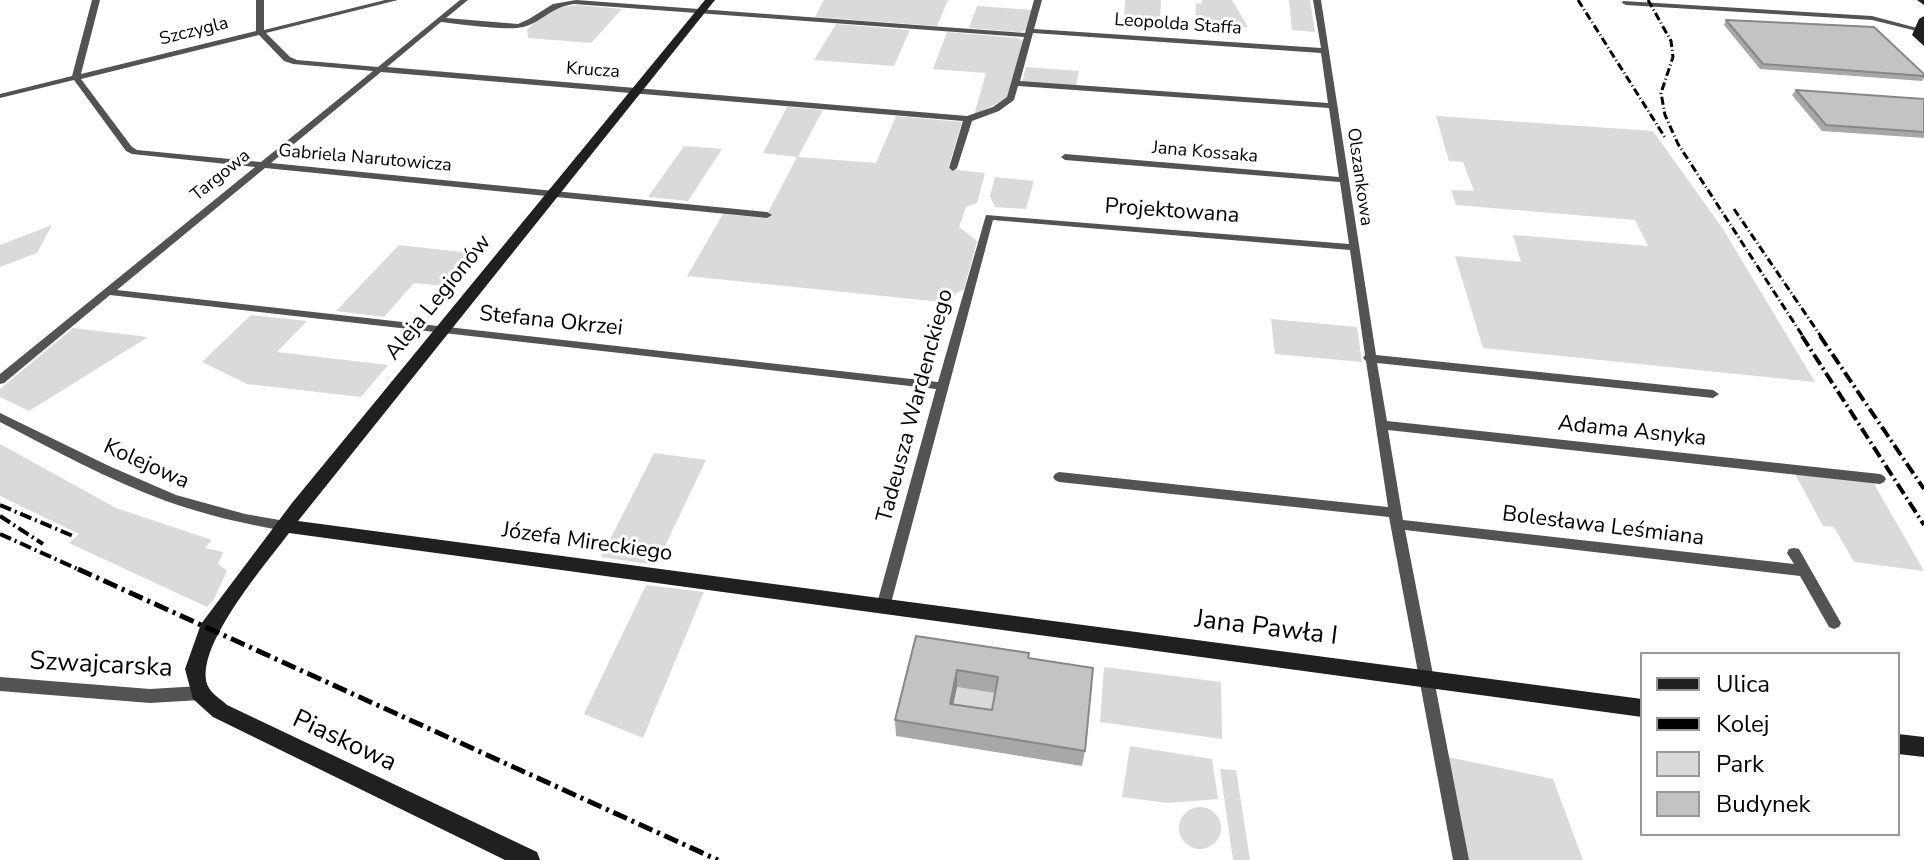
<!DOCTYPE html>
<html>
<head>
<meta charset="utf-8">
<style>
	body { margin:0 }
	#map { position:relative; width:1924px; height:860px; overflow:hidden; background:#fff; font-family:"Nunito Sans",sans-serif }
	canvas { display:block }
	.legend { position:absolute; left:1640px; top:652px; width:260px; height:184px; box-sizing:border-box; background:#fff; border:2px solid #999; margin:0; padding:10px 14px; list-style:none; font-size:24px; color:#000 }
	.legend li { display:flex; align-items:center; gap:16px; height:40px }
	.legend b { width:40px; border:2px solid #999 }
</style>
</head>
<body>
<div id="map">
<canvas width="1924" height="860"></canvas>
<ul class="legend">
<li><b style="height:10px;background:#202020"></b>Ulica</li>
<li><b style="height:10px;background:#000"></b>Kolej</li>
<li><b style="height:22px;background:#dadada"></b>Park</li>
<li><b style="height:22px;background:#c3c3c3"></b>Budynek</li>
</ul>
</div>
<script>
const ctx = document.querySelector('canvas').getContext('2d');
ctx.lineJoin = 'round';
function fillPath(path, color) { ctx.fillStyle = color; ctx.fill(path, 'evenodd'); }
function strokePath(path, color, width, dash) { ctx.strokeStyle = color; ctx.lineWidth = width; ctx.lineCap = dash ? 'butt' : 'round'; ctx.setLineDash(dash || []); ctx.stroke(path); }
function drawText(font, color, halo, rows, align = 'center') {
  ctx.font = font + ' "Nunito Sans",sans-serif'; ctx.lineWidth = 6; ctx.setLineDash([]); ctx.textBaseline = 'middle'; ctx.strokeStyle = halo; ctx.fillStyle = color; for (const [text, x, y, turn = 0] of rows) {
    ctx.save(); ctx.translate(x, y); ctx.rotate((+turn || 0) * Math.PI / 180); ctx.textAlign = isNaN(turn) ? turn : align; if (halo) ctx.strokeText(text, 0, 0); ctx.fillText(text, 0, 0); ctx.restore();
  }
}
const green = new Path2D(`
	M824 0H948L937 26 815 17Z
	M1125 0H1161L1160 23 1124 20Z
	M1202 0H1232L1248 27 1195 25 1196 3 1201 4Z
	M1289 0H1310L1315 32 1292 30Z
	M578 5 622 9 591 43 528 38 527 30 549 8Z
	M977 6 1032 10 1027 30 1019 32 969 28Z
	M836 24 910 30 894 66 814 60Z
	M947 32 1018 38 1024 41 1007 98 974 115 986 73 933 69Z
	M1026 67 1079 71 1076 86 1022 82Z
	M787 107 823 110 798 157 876 163 896 116 962 122 948 169 985 173 977 203 966 207 959 227 977 241 964 289 955 294 952 303 687 276 723 214 765 218 797 157 763 153Z
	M1436 116 1653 131 1723 229 1815 382 1483 348 1455 256 1521 262 1513 235 1648 246 1635 220 1456 205 1451 190 1474 191 1463 162 1449 161Z
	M684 146 722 149 688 201 648 197Z
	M995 177 1034 181 1026 209 995 207 990 196Z
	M52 225 37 253 0 267V245Z
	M399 245 481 254 454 287 414 283 384 317 336 311Z
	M251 315 307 321 277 352 388 365 361 397 247 384 202 362Z
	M1271 319 1357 327 1362 362 1275 354Z
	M73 328 148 337 29 411 0 397V389Z
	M0 444 116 508 212 540 205 548 223 552 218 564 227 571 214 599 207 607 69 543 79 534 0 496Z
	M654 453 706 460 656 565 601 557Z
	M1795 474 1873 482 1924 571 1854 562 1834 527 1823 526Z
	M646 585 704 592 643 738 584 714Z
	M1104 667 1221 682 1222 739 1100 722Z
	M957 687 997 693 991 726 950 720Z
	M1130 746 1212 759 1218 799 1167 803 1122 797Z
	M1448 757 1553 779 1583 860H1466Z
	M1220 769 1236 770 1250 860H1233Z
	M1179 828a21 21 0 1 1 42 0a21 21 0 1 1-42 0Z`);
const street = new Path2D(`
	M92 0H100L81 74 256 31V0H264V30L385 0H398L266 33 290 57 297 60 378 67 460 0H468L446 18 518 24 529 19 553 4 576 0 1025 33 1034 0H1042L1034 29 1321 48 1313 0H1321L1376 355 1713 390 1719 394 1713 398 1377 363 1387 421 1880 474 1884 476 1886 479 1884 482 1880 484 1388 430 1403 520 1794 564 1787 553 1789 549 1794 548 1799 549 1841 623 1839 627 1834 629 1829 627 1800 576 1405 530 1469 860H1453L1389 517 1059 482 1055 480 1053 477 1055 474 1059 472 1388 507 1366 361 1363 358 1365 355 1350 250 993 220 890 607 888 611 883 613 878 611 876 607 936 389 110 295 4 383 0 384V374L255 167 132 154 126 151 74 80 0 98V94L72 76ZM574 4 1024 37 1007 97 993 107 967 116 387 67 441 22C460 24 507 31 523 27 543 22 550 7 574 4ZM1033 33 1321 53 1328 103 1020 81ZM259 35 284 61 293 64 373 71 261 162 137 150 132 147 81 79ZM381 72 963 121 949 168 953 171 957 168 972 121 999 111 1014 100 1018 86 1329 108 1339 177 1065 154 1061 157 1065 160 1340 182 1349 244 986 215 938 382 117 290 265 168 767 218 772 215 767 212 271 163Z
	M1623 1 1872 16 1921 29 1917 31 1872 20 1626 5 1622 3Z
	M0 413 109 466 176 495 245 514 285 521 290 522 292 526 290 530 285 531C245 524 205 515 166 501 109 480 54 450 0 422Z
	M0 677 150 689 200 686 205 688 208 693 205 698 200 700 150 703 0 691Z`);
const secondary = new Path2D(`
	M705 0H715L298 521 1642 699V717L289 533C267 563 189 652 209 688 212 694 222 700 227 705L537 852 540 860H505L213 717 193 699 185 669 201 624 292 503Z
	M1917 0H1924V5Z
	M1924 16V46L1912 35 1919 19Z
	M1898 734 1924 737V757L1898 754Z`);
const railFar2 = new Path2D(`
	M1578 0 1666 139
	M1648 0 1671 41 1673 57 1661 93 1665 115 1678 144 1804 338
	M1734 209 1822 338`);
const railFar1 = new Path2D(`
	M1802 336 1924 525
	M1820 336 1924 489
	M0 505 73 536
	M0 516 43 544
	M0 534 82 571`);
const rail = new Path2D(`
	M78 569 718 860`);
const wall = new Path2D(`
	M1726 20 1924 74V78L1922 81 1760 69 1724 25Z
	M1796 90 1924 99V138L1822 131 1792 95Z
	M916 636 1029 658 1085 751 1082 766 896 736 895 720ZM957 687 995 693 992 710 953 704Z`);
const shadedWall = new Path2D(`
	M957 670V687L950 720V704Z`);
const building = new Path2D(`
	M1726 20 1874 27 1924 74V76L1763 64Z
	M1796 90 1924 99V132L1826 125Z
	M916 636 1029 653 1028 658 1093 668 1085 751 895 720ZM957 670 998 677 992 710 950 704Z`);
const farStreetnames = [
	["Leopolda Staffa",1178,25,4],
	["Szczygla",194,32,-14],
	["Krucza",593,71,4],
	["Jana Kossaka",1205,153,5],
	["Gabriela Narutowicza",365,159,5],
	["Targowa",221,176,-39],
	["Olszankowa",1359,177,82]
];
const streetNames = [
	["Projektowana",1172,212,4],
	["Aleja Legionów",439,298,-51],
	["Stefana Okrzei",551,322,6],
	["Tadeusza Wardenckiego",916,406,-75],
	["Adama Asnyka",1632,432,6],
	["Kolejowa",146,465,24],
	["Bolesława Leśmiana",1603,527,7],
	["Józefa Mireckiego",587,543,8]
];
const nearStreetnames = [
	["Jana Pawła I",1266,629,7],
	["Szwajcarska",101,666,3],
	["Piaskowa",344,742,25]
];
fillPath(green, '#dadada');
fillPath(street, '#535353');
fillPath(secondary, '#202020');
strokePath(railFar2, '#000', 3, [8, 3, 1, 3]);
strokePath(railFar1, '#000', 4, [12, 4, 2, 4]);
strokePath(rail, '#000', 5, [15, 5, 3, 5]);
fillPath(wall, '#a8a8a8');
fillPath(shadedWall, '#888');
fillPath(building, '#c3c3c3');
strokePath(building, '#888', 2);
drawText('18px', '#000', '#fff', farStreetnames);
drawText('22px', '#000', '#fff', streetNames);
drawText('26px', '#000', '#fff', nearStreetnames);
</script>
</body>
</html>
